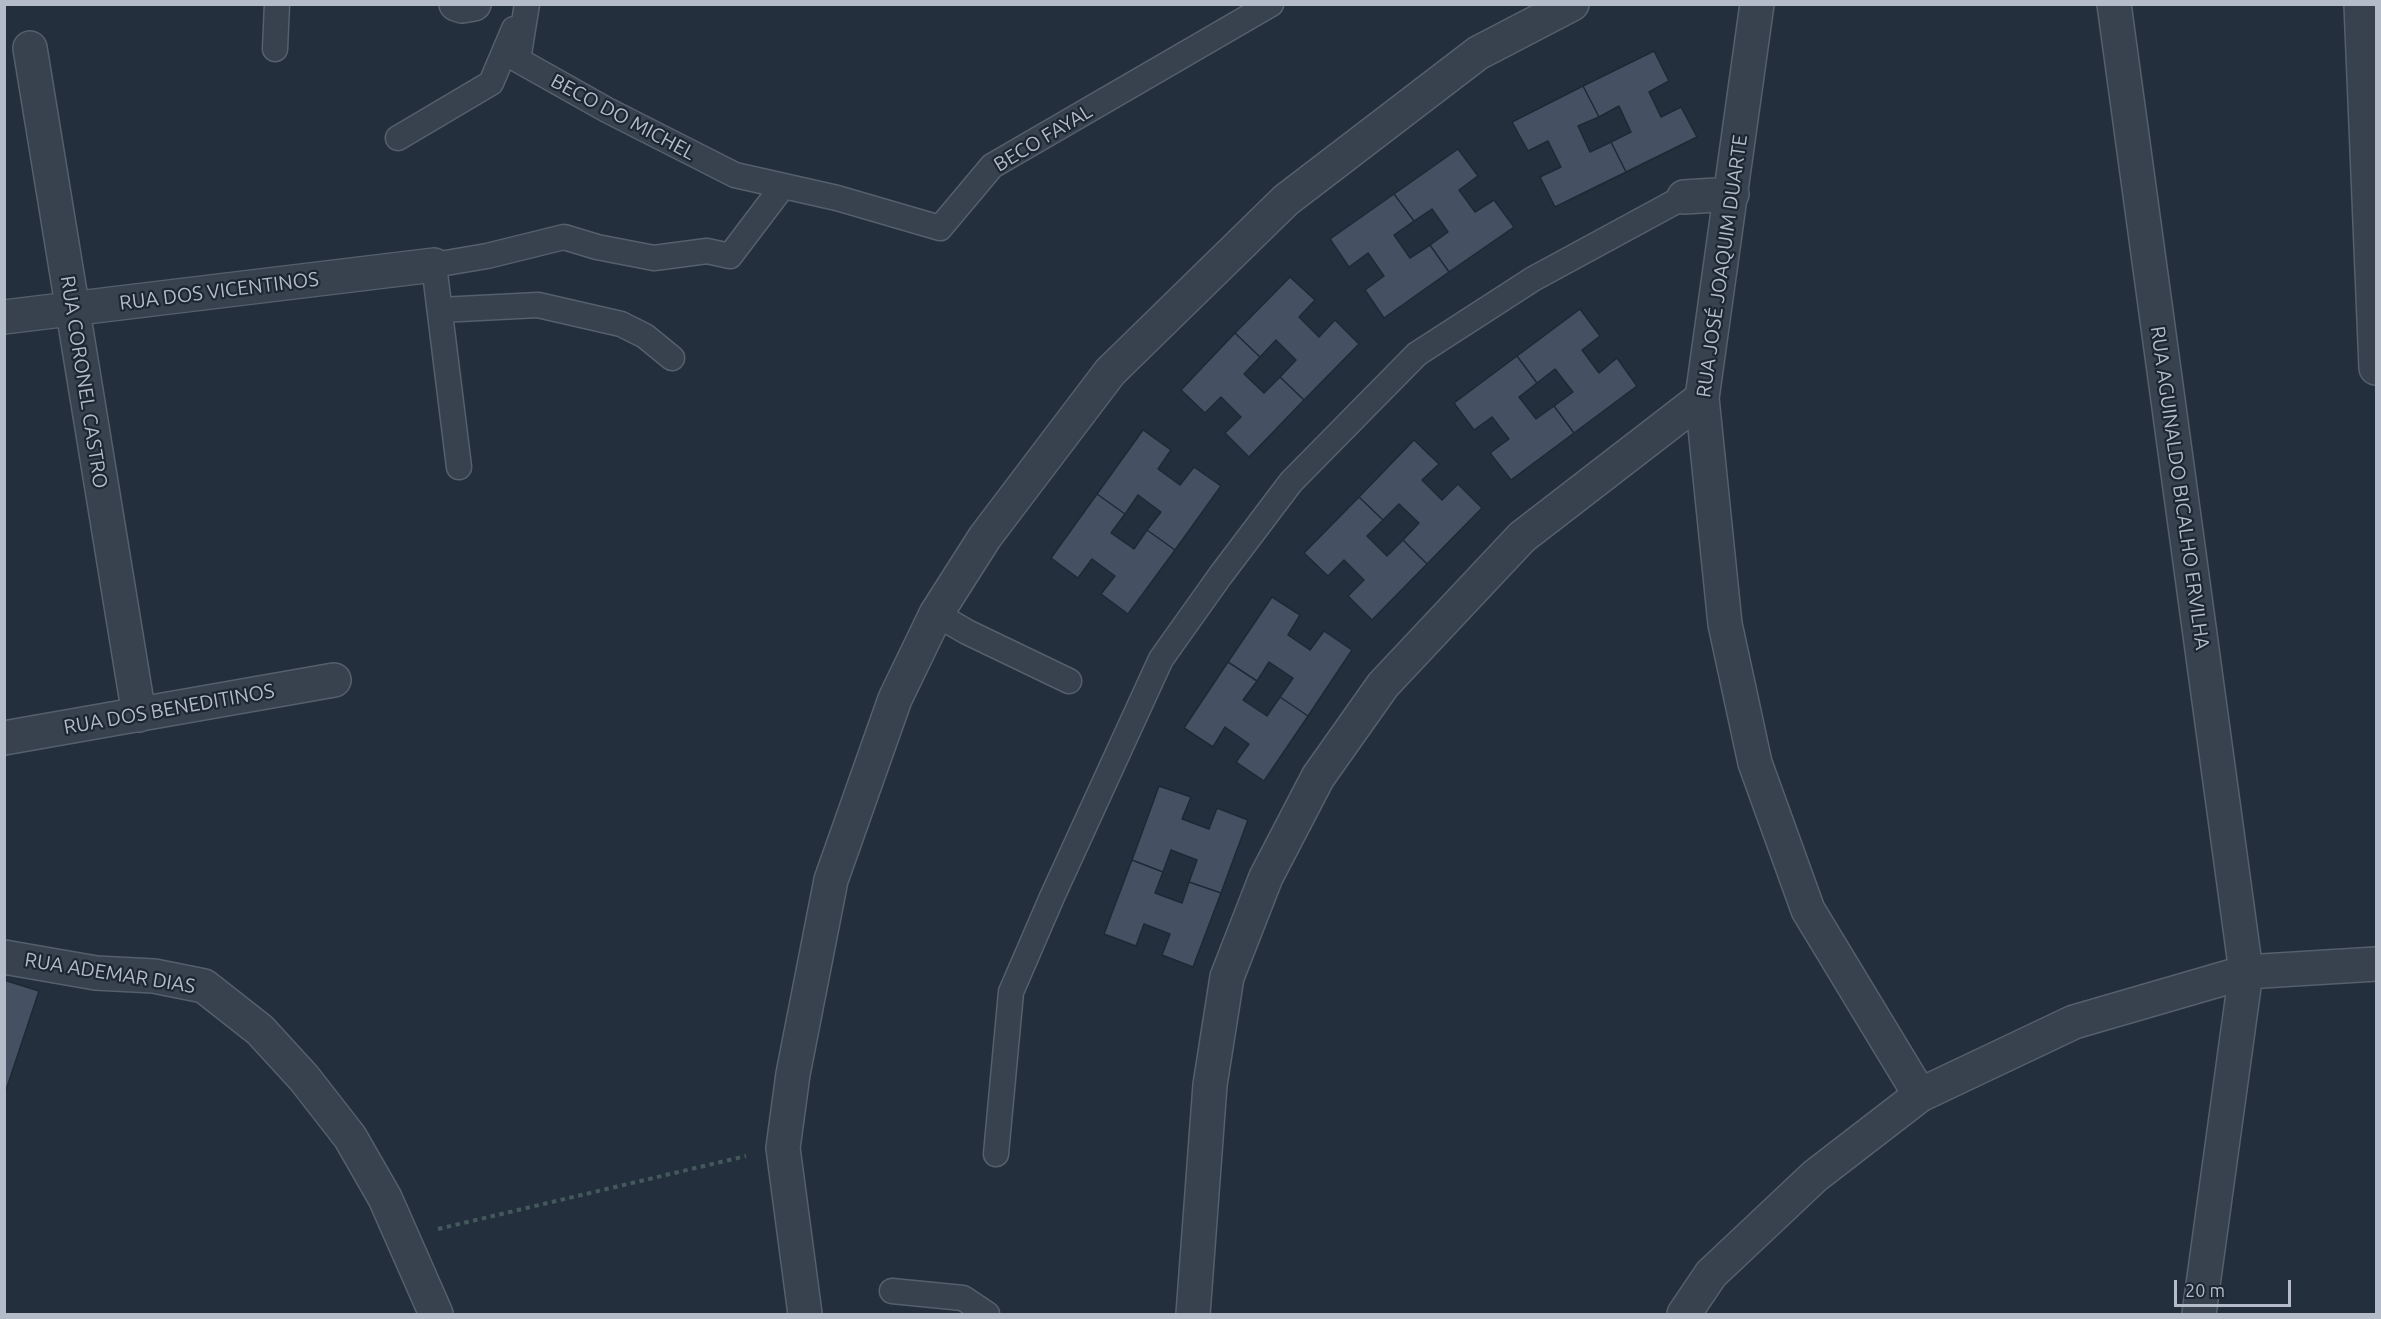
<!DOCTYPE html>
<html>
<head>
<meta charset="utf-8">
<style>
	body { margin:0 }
	#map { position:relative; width:2381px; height:1319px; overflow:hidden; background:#242f3e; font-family:Ubuntu,sans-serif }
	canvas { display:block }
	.frame { position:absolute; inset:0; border:6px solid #b4bcc9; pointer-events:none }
	.scale { position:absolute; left:2174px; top:1280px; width:117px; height:27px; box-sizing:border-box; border:3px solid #b4bcc9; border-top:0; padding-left:8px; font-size:18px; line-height:21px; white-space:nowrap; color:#b4bcc9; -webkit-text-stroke:4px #1d2633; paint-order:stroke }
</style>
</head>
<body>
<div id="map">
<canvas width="2381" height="1319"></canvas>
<div class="frame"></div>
<div class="scale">20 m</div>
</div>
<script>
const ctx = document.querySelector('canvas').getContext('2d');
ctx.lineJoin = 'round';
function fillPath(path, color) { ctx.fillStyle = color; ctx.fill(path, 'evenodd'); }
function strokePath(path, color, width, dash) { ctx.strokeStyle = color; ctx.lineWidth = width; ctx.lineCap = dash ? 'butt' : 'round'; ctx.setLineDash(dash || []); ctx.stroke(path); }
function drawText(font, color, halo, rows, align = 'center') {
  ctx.font = font + ' Ubuntu,sans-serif'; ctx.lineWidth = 4.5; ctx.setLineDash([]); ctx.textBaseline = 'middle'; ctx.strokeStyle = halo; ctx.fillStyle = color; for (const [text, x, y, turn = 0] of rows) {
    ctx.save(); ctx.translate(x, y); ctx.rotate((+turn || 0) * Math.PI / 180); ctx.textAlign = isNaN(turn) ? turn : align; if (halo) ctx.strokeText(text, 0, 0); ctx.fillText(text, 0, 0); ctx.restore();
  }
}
const building = new Path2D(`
	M1654 51 1669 81 1649 92 1661 117 1681 107 1697 137 1626 172 1611 142 1631 132 1619 106 1599 117 1583 86Z
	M1583 86 1599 117 1578 126 1590 152 1611 142 1626 172 1555 207 1540 177 1561 167 1548 141 1528 151 1512 122Z
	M1458 149 1478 176 1459 190 1475 212 1494 200 1514 227 1449 272 1430 245 1448 232 1432 209 1414 221 1394 194Z
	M1394 194 1414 221 1394 235 1410 258 1430 245 1449 272 1384 318 1365 290 1384 276 1368 253 1349 267 1330 239Z
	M1290 277 1315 300 1299 317 1319 337 1335 320 1359 344 1304 400 1280 377 1296 360 1276 340 1260 357 1235 333Z
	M1580 309 1600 336 1582 350 1599 373 1617 358 1637 386 1574 433 1554 406 1573 392 1555 369 1537 383 1517 356Z
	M1235 333 1260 357 1244 374 1264 393 1280 377 1304 400 1249 457 1225 433 1241 417 1221 397 1205 413 1181 390Z
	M1517 356 1537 383 1519 397 1536 419 1554 406 1574 433 1511 480 1490 453 1509 439 1492 417 1474 430 1454 403Z
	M1143 430 1171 450 1158 469 1180 485 1194 467 1221 486 1175 550 1147 530 1161 512 1138 495 1125 514 1097 494Z
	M1414 440 1439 464 1422 480 1442 500 1458 484 1482 508 1427 564 1403 540 1419 523 1399 504 1383 520 1359 497Z
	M1097 494 1125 514 1111 533 1134 549 1147 530 1175 550 1128 614 1101 594 1115 576 1092 559 1078 578 1051 558Z
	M1359 497 1383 520 1367 536 1387 556 1403 540 1427 564 1372 620 1348 596 1364 580 1344 560 1328 576 1304 553Z
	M1272 597 1300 615 1288 635 1310 650 1324 631 1352 650 1308 716 1280 697 1293 678 1269 662 1257 681 1228 662Z
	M1228 662 1257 681 1243 700 1267 716 1280 697 1308 716 1264 781 1236 762 1249 744 1225 727 1213 747 1184 728Z
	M1159 786 1191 797 1182 819 1209 829 1217 808 1248 820 1221 893 1189 882 1197 860 1171 850 1163 872 1132 860Z
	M1132 860 1163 872 1155 893 1182 903 1189 882 1221 893 1193 967 1162 955 1170 934 1144 924 1136 946 1104 934Z
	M4 980 39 991 4 1096Z`);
const path = new Path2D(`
	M438 1229 746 1156`);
const lane = new Path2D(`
	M527 4 518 60 607 110 735 175 837 198 940 228 992 166 1271 4
	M275 49 277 4
	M398 138 491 83 514 29
	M440 310 538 305 621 324 645 336 672 358
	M459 467 434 265 487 256 564 237 597 247 654 258 707 251 730 256 783 186
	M936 614 967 632 1069 681
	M996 1154 1011 992 1052 897 1161 659 1220 576 1291 482 1417 354 1533 279 1684 197
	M892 1291 963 1298 987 1314`);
const street = new Path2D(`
	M456 4 462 6 474 4
	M1757 4 1702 398 1725 624 1755 763 1808 910 1920 1095
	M2114 4 2246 972 2199 1314
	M2361 4 2376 368
	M30 48 139 715
	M1684 197 1732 194
	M4 317 434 265
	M4 738 334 680
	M4 957 96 973 154 976 204 986 260 1030 304 1078 350 1137 385 1198 436 1314
	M805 1314 783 1148 793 1074 831 880 895 699 936 614 985 537 1110 372 1286 200 1478 53 1572 4
	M1193 1314 1210 1085 1227 977 1266 877 1318 777 1383 685 1522 537 1702 398
	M1684 1314 1711 1274 1815 1176 1920 1095 2074 1022 2246 972 2376 964`);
const streetNames = [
	["BECO DO MICHEL",623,117,28],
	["BECO FAYAL",1043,138,-31],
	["RUA JOSÉ JOAQUIM DUARTE",1722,266,-82],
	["RUA DOS VICENTINOS",219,291,-7],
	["RUA CORONEL CASTRO",84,382,81],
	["RUA AGUINALDO BICALHO ERVILHA",2180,488,82],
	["RUA DOS BENEDITINOS",169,709,-10],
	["RUA ADEMAR DIAS",110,973,9]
];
fillPath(building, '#455162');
strokePath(building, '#1f2835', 1.5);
strokePath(lane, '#565f6c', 27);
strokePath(street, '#565f6c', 36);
strokePath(path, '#44595c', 4, [4.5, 4.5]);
strokePath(lane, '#38414e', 24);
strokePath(street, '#38414e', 33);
drawText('20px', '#b4bcc9', '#1d2633', streetNames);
</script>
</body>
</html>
